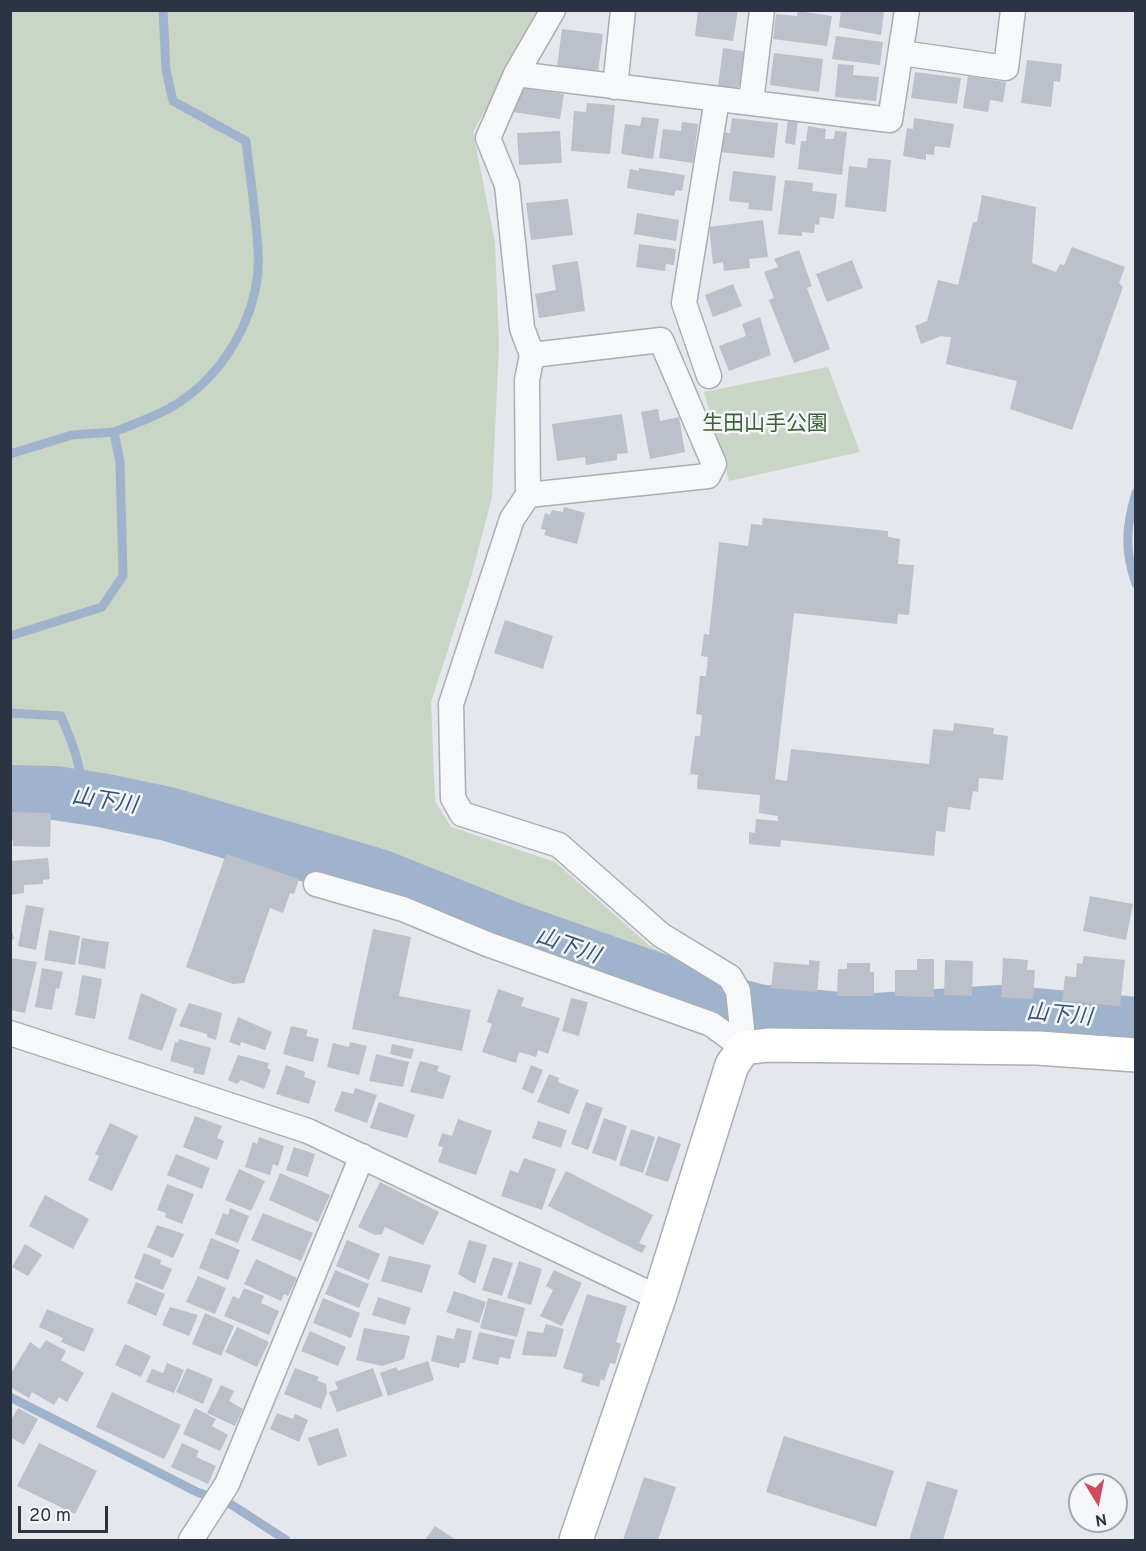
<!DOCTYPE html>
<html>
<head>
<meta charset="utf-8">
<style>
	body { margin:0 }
	#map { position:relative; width:1146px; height:1551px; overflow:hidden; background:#e4e7ec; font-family:Overpass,sans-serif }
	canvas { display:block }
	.frame { position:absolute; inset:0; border:12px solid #2b3445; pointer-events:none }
	.north { position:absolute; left:1068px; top:1473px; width:60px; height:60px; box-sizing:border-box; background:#f4f6f9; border:2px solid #a4a8b1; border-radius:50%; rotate:170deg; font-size:16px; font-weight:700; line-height:24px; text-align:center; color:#2b3445 }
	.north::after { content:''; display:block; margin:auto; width:21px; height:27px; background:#d1495b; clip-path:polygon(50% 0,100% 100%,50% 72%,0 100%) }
	.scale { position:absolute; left:18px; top:1506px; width:90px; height:27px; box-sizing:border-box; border:3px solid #2b3445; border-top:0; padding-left:8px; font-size:18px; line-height:21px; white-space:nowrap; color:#2b3445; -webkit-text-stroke:4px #f4f6f9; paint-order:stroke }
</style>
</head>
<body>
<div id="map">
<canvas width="1146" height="1551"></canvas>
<div class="frame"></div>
<div class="north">N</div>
<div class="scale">20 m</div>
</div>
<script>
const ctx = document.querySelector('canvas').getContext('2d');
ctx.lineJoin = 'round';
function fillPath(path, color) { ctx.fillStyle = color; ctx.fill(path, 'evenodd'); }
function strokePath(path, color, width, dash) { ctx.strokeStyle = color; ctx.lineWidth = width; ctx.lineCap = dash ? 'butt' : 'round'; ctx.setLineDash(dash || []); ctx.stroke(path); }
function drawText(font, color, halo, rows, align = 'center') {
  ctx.font = font + ' Overpass,"Noto Sans JP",sans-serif'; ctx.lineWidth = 5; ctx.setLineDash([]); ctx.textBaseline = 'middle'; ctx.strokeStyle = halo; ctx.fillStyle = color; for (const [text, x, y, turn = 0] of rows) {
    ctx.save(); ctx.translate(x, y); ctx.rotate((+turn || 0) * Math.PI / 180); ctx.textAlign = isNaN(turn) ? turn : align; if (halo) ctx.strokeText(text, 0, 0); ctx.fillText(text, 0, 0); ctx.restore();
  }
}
const green = new Path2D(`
	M10 11H538L512 63 473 132 495 242 499 345 492 497 470 581 431 702 435 801 451 827 555 862 650 946 713 979 712 989 540 924 387 863 173 802 102 788 49 783H11Z
	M828 367 860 452 729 481 704 392Z`);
const stream = new Path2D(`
	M114 432C132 425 151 418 168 409 223 379 262 313 258 250 256 214 250 177 246 141L173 101 166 70 163 10
	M10 454 72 435 114 432 120 462 123 576 102 607 10 636
	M1136 493C1126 526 1124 550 1136 584
	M10 713 61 716C72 742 83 768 81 796
	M10 1397 197 1492 232 1505 286 1540`);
const river = new Path2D(`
	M10 792 55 793 101 800 168 814 308 855 382 877 512 929 711 999 758 1011 861 1021 1000 1012 1136 1024`);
const building = new Path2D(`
	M698 10H738L733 41 695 36Z
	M841 10 884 12 881 35 839 27Z
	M798 11 832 16 827 46 773 39 776 14 797 16Z
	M562 29 603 34 598 72 557 67Z
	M836 36 883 42 880 65 832 59Z
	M723 48 748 52 745 82 735 89 718 87Z
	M774 53 823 59 819 92 770 85Z
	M1027 60 1062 64 1060 82 1054 81 1051 107 1021 103Z
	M838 64 854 65 853 75 879 77 876 101 835 97Z
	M915 72 961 78 957 104 911 98Z
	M968 76 1006 82 1003 102 990 100 988 112 963 108Z
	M522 88 564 94 560 119 513 112 514 102Z
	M587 103 615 105 610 154 571 151 574 111 586 112Z
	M642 117 659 119 653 159 621 154 625 124 640 126Z
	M732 118 778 123 774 158 720 152 722 132 730 133Z
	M914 118 954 124 950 148 935 146 934 155 926 154V160L903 156 907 128 913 129Z
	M788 119H798L795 145 785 143Z
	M682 122 698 124 693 163 659 158 663 129 681 131Z
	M808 126 826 129 825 139H834L835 131 847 132 842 175 798 169 801 141H806Z
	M560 131 562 163 519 165 517 133Z
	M868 158 891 160 886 212 845 207 849 166 867 168Z
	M639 168 685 175 682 191 676 190 674 196 627 188 630 169 639 171Z
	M733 171 776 176 772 211 748 209 749 203 729 201Z
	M785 180 813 183 812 191 837 194 834 219 820 217 819 225 815 224 814 233 802 232V236L778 234Z
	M982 195 1036 207 1032 263 1056 272 1060 264 1064 265 1072 247 1125 267 1119 283 1123 287 1072 430 1010 409 1017 381 946 364 951 337 941 336 921 344 915 326 927 321 938 280 958 285 973 222H977Z
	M568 199 573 235 531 240 526 203Z
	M637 213 679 220 676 241 634 234Z
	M763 220 768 257 749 259 750 268 724 271 723 262 713 264 709 227Z
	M639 244 676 249 674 265 666 264 665 271 636 267Z
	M799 250 812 286 807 288 830 349 794 363 769 300 774 298 764 272 778 267 774 259Z
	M852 260 863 288 827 302 816 274Z
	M578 261 585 311 539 318 535 294 556 290 552 265Z
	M733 284 742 306 713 317 705 295Z
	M760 317 771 355 729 371 719 346 746 336 742 324Z
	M658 409 660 421 679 417 685 452 650 459 641 412Z
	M622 414 628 453 617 454V460L586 465 585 457 557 461 552 424Z
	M564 507 585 513 577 544 544 535 546 530 541 529 545 513 550 515 552 510 563 512Z
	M763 518 888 531V537L900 539 898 564 914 565 909 615 898 614 897 624 794 613 775 779 787 781 791 749 929 764 933 729 953 731 954 723 994 728 993 734 1008 736 1003 780 979 778 978 792 973 791 970 810 948 807 945 832 936 831 934 856 781 840 780 847 749 844V832L755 833 756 819 778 821V816L759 813 760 795 697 789 698 775 690 774 695 736H700L702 715 696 714 700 676H706L708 657 701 656 704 634 709 635 719 542 748 546 751 524 762 525Z
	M505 620 553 636 543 669 494 653Z
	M10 812 51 813 50 847 13 846V841H10Z
	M226 854 299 879 294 894 290 893 283 913 270 908 244 983 233 984 186 967Z
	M48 858 50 879 43 880V884L24 885V893L10 895V861Z
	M1090 896 1133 904 1126 940 1083 931Z
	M26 905 44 908 36 950 18 946Z
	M10 924 14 939 10 940Z
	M373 929 411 937 399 996 471 1010 462 1051 352 1029Z
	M49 930 80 936 75 965 44 960Z
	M82 938 109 942 105 969 78 964Z
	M1084 956 1125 960 1120 1006 1062 1001 1065 976 1076 977 1077 963 1082 964Z
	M10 958 37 962 25 1013 10 1010Z
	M1003 958 1028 960 1027 970H1035L1033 999 1001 997Z
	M917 959H934V997L895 996V970H917Z
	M809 960 820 961 817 992 771 988 774 962 809 965Z
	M945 960 973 961 972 996 944 995Z
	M847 963H870V972H874V996H837L838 969H847Z
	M42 968 63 972 59 989 56 988 52 1010 35 1007Z
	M82 975 102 979 95 1019 75 1015Z
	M498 989 524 998 521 1006 560 1018 548 1054 538 1050 536 1057 519 1052 516 1063 482 1052 492 1024 487 1022Z
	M141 993 177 1009 162 1051 128 1039Z
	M571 998 588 1002 579 1036 562 1031Z
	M189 1003 222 1013 216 1040 207 1037V1034L179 1026Z
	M238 1017 272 1032 265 1050 241 1042 240 1046 229 1042Z
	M291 1026 308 1030 306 1036 319 1039 313 1062 283 1054Z
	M179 1039 211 1048 204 1075 193 1073 194 1068 170 1061 175 1042 178 1043Z
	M350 1042 367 1046 359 1075 327 1067 333 1043 349 1047Z
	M392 1044 414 1049 411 1059 390 1054Z
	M376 1054 409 1062 403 1087 369 1081Z
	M238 1055 269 1063 267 1068 271 1070 264 1089 241 1080 237 1084 228 1080Z
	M420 1061 439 1066 437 1071 451 1076 443 1099 410 1092Z
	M286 1065 305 1072 304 1077 316 1081 309 1104 276 1094Z
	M531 1065 543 1070 533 1094 522 1089Z
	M549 1074 559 1078 558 1082 579 1090 569 1114 537 1102Z
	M355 1088 377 1095 367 1123 334 1111 342 1091 353 1094Z
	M379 1102 415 1115 407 1138 370 1128Z
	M586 1102 603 1108 588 1150 571 1144Z
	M195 1116 222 1126 217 1138 224 1141 217 1160 183 1147Z
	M604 1118 627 1126 616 1161 592 1153Z
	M458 1119 492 1131 476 1175 438 1162 443 1147 438 1146 442 1133 452 1136Z
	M538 1121 567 1130 561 1148 532 1138Z
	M110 1123 138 1136 112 1191 88 1180 99 1156 95 1154Z
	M631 1129 655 1137 643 1173 619 1165Z
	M658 1136 681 1144 668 1182 645 1175Z
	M259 1137 284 1146 278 1166 273 1164 270 1175 245 1167 253 1142 257 1144Z
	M294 1147 315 1154 308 1177 286 1170Z
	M176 1154 210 1168 202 1189 167 1175Z
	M524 1158 556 1169 542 1210 501 1196 510 1170 518 1173Z
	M239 1169 265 1181 251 1211 225 1200Z
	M566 1171 653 1215 639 1243 646 1246 642 1253 548 1206Z
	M280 1173 330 1195 318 1222 269 1200Z
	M380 1182 439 1212 423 1245 385 1227 382 1234 375 1235 358 1227Z
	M167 1184 194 1194 182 1224 165 1217 166 1213 157 1210Z
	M45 1195 89 1219 73 1249 29 1226Z
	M230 1208 249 1216 238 1243 215 1234 223 1213 228 1215Z
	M263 1213 313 1233 301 1261 251 1240Z
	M157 1225 184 1234 173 1258 147 1247Z
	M211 1238 240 1250 228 1280 199 1268Z
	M347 1240 380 1254 369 1280 336 1266Z
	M469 1240 487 1245 475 1284 458 1274Z
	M25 1244 42 1255 28 1276 12 1267Z
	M144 1253 161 1260 160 1264 172 1269 163 1290 134 1278Z
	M389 1256 431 1265 422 1293 381 1281Z
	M493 1257 513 1263 502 1296 482 1290Z
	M256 1259 297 1278 288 1296 284 1294 281 1301 244 1284Z
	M519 1261 542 1269 531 1305 507 1298Z
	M335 1270 369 1284 359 1308 325 1294Z
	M554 1270 582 1283 562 1326 540 1316 553 1290 546 1286Z
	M198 1276 226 1288 215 1314 186 1302Z
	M136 1282 165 1294 156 1316 127 1303Z
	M244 1288 264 1296 261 1303 279 1311 269 1335 224 1316 233 1296 239 1299Z
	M454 1291 486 1302 479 1323 446 1312Z
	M587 1294 627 1306 616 1342 621 1344 615 1364 610 1363 604 1381 601 1379 599 1387 581 1382 583 1374 563 1368Z
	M378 1297 411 1308 405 1325 372 1315Z
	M323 1298 360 1313 351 1338 313 1323Z
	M488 1298 525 1308 517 1337 480 1328Z
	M170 1307 198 1315 189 1336 162 1325Z
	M47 1309 94 1329 84 1352 61 1342 63 1338 39 1327Z
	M205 1313 234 1326 221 1356 192 1344Z
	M546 1324 564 1329 556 1357 522 1355 527 1331 543 1333Z
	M237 1327 269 1342 257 1367 225 1352Z
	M364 1328 410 1336 404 1359 382 1366 356 1360Z
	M457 1328 472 1331 465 1363H460L459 1368 431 1361 437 1335 454 1339Z
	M310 1331 346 1347 338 1366 301 1351Z
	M479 1332 515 1340 510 1359 500 1357 498 1365 472 1359Z
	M46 1340 66 1351 61 1360 84 1373 67 1402 59 1397 54 1405 32 1392 29 1398 10 1387V1375L30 1342 40 1349Z
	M125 1344 151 1356 141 1377 115 1365Z
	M428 1361 434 1380 388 1396 380 1373 396 1367 398 1371Z
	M167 1363 184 1370 174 1393 146 1382 152 1369 163 1373Z
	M187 1368 213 1379 203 1404 176 1392Z
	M295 1368 319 1377 317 1380 326 1384 327 1393 321 1409 284 1394Z
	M373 1368 383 1396 337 1412 329 1392 338 1389 335 1382Z
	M221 1385 234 1391 229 1401 243 1409 235 1426 207 1413Z
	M112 1392 181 1425 164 1459 96 1427Z
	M18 1408 38 1419 24 1445 10 1437V1422Z
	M195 1408 216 1419 212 1426 228 1435 220 1451 183 1434Z
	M277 1413 293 1419 295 1414 308 1420 299 1442 270 1429Z
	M338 1428 347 1456 318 1466 308 1438Z
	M784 1436 894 1471 876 1527 766 1492Z
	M39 1443 97 1471 75 1514 17 1486Z
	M182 1443 199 1451 196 1457 216 1466 208 1484 171 1467Z
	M644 1477 676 1487 658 1540H623Z
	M927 1481 958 1490 943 1540H909Z
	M435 1526 456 1540H425Z`);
const street = new Path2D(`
	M553 10 516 74 488 138 507 185 522 328 532 355 527 380 528 495 512 519 451 704 453 798 462 814 559 845 661 935 730 977 738 991 744 1048
	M902 53 1006 68 1013 10
	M516 74 890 120 907 10
	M615 87 623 10
	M751 102 762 10
	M709 376 684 303 717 99
	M528 495 708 476 714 464 661 340 532 355
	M316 884 403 909 487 944 711 1024 744 1048
	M10 1033 308 1131 659 1298
	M191 1540 227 1484 362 1156`);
const secondary = new Path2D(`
	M576 1540 659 1298 732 1065 744 1048 768 1045 1038 1048 1136 1055`);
const parkNames = [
	["生田山手公園",765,426]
];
const waterNames = [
	["山下川",104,803,9],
	["山下川",567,948,19],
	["山下川",1059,1017,5]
];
fillPath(green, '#c9d6c5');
strokePath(stream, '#9fb4cc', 9);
strokePath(river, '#9fb4cc', 54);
fillPath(building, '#bbc0ca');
strokePath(street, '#a9aeb7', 27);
strokePath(secondary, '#a9aeb7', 36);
strokePath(street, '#f7f8fa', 24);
strokePath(secondary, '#fff', 33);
drawText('21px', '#3f6138', '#f4f6f9', parkNames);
drawText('italic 22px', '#34527a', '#f4f6f9', waterNames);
</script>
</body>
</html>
